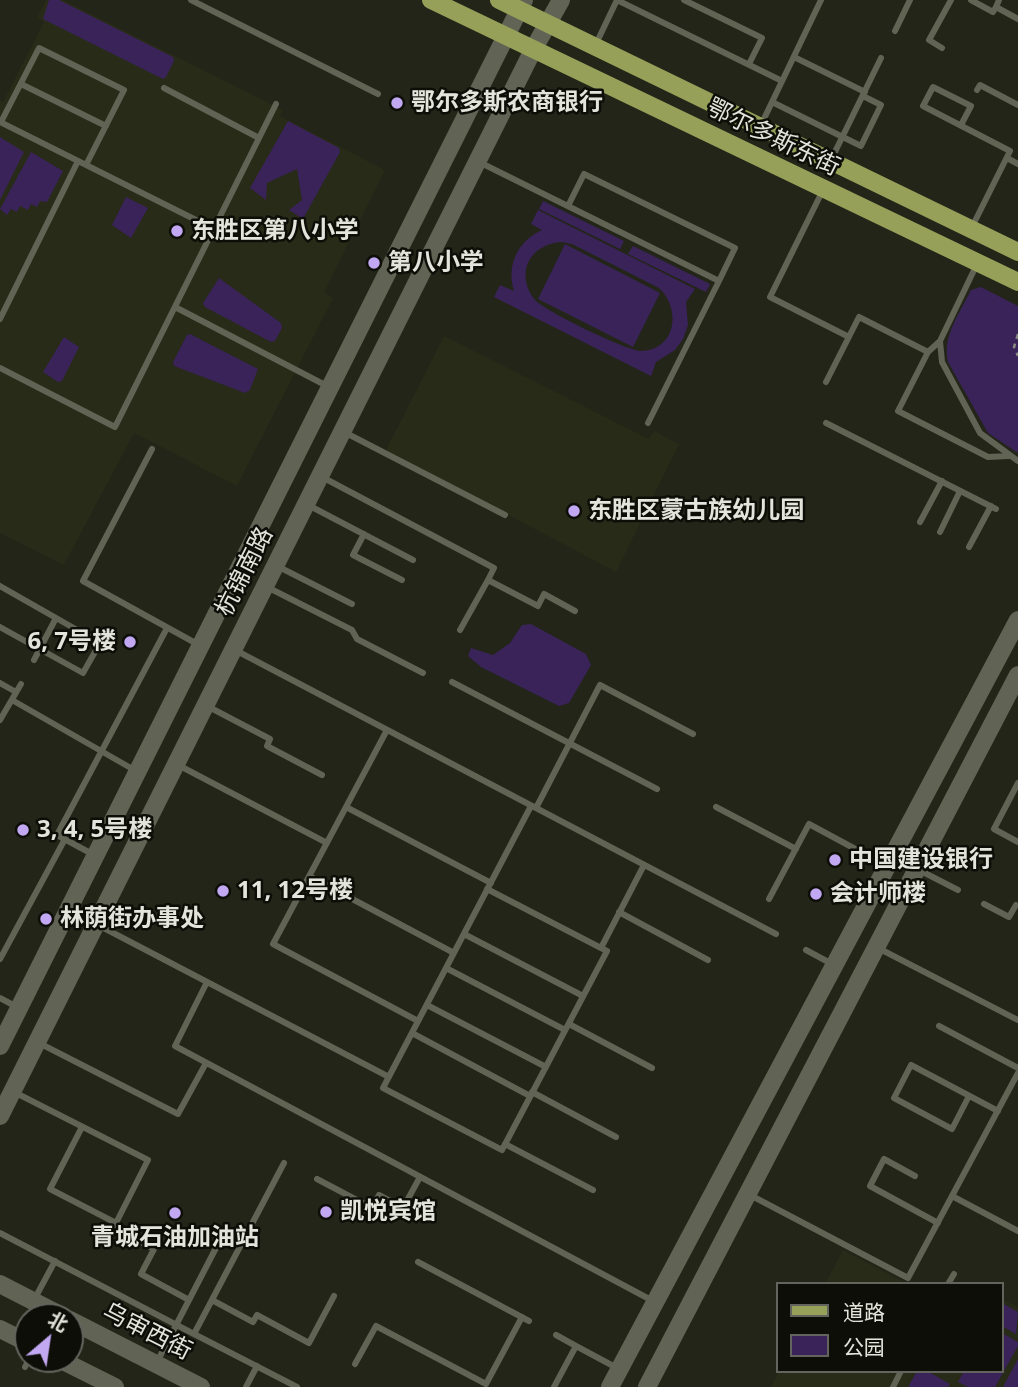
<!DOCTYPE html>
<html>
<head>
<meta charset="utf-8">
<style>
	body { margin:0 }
	#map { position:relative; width:1018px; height:1387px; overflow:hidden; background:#232518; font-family:"Noto Sans","Noto Sans SC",sans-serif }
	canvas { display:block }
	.legend { position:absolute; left:776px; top:1282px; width:228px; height:91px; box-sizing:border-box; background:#0d0e08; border:2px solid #63645d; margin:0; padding:9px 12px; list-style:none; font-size:21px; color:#e3e5dc }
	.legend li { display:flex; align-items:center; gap:14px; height:35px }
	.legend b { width:35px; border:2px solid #63645d }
	.north { position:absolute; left:14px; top:1303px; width:70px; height:70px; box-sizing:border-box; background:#0d0e08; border:2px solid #63645d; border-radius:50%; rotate:29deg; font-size:19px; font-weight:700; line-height:28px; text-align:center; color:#e3e5dc }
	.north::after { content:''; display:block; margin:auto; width:24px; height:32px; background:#c2a7f2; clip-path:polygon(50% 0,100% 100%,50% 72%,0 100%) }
</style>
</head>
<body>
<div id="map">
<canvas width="1018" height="1387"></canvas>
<ul class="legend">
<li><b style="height:9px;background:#96a059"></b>道路</li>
<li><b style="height:19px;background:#392359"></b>公园</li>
</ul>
<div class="north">北</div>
</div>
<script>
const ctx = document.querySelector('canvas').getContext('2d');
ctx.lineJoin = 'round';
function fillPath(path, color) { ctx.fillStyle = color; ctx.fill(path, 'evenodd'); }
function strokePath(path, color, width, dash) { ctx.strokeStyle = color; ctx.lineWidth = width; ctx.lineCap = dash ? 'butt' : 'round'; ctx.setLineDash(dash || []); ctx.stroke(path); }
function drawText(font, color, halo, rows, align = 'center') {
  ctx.font = font + ' "Noto Sans","Noto Sans SC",sans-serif'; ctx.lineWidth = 5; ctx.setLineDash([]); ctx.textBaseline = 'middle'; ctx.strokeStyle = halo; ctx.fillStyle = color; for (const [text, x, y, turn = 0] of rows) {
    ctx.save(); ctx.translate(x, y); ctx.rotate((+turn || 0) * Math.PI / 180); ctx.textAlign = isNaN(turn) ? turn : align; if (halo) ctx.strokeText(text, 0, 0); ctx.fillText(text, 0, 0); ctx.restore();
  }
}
const built = new Path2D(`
	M46 0H63L283 110 280 116 385 170 324 292 333 298 237 486 134 433 64 565 0 533V101L3 102 44 22 37 18Z
	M444 336 649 439 654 431 679 444 616 572 386 450Z
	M843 1250 908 1284H825Z
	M1002 1299 1018 1307V1387H771L779 1371H1002Z`);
const green = new Path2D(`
	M49 0H59L173 57 174 61 166 77 163 79 43 19Z
	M288 121 339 148 340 152 303 219 289 210 302 200 297 169 267 183 266 200 250 188Z
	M0 137 24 152 0 200Z
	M31 152 63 171 47 202 40 201 37 207 31 204 28 210 20 206 17 212 11 209 7 215 0 209Z
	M126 197 148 208 131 238 112 225Z
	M543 201 624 241 620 249 539 209Z
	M538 210 695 289 686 302 688 325 683 339 675 350 656 362 651 376 494 297 500 285 514 291C506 265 518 241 542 230L531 224ZM562 242 572 244 659 288C681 308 677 350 641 351 627 351 545 311 535 300 528 292 524 280 526 269 530 252 545 243 562 242Z
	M565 244 660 293 633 347 538 299Z
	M633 246 710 284 706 292 628 254Z
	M219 278 281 323 282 328 275 341 271 342 205 307 203 303Z
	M981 287 1018 306V453L988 433 948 362C942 336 960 313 971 290Z
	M190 334 258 369 250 390 245 393 174 366 173 362 187 335Z
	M64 337 79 347 62 381 58 382 43 372Z
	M531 624 586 654 591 665 569 703 559 706 481 667 468 656 471 648 493 655 510 643 522 625Z
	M1002 1303 1018 1312 1016 1334 1002 1326Z
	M1002 1333 1018 1342V1346L995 1387H968L958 1382 964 1371H1002Z
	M1018 1359V1387H1003Z
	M917 1371H927L950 1384 948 1387H908Z`);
const path = new Path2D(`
	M1018 334 1014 347 1018 356`);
const lane = new Path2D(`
	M191 0 378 94
	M617 0 782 81
	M684 0 762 38 749 64
	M971 0 993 12 996 7
	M999 0 996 7 1018 19
	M895 31 910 0
	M595 46 617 0
	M942 48 929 40 951 0
	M794 57 865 92
	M21 84 106 126
	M164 88 259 138
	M977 90 980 85 1018 105
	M772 102 861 146 881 105 863 96
	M0 122 214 229
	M1 122 39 48 124 90 86 165
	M761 125 821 0
	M961 125 971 106 933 87 923 106 1010 151 972 227
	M1007 158 1018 164
	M831 160 881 58
	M479 162 719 281 648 423
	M823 190 770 297 849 337
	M568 206 584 174 735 248 719 281
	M977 264 940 341 942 362 980 433 1018 461
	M175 307 329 387
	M0 319 78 161
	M940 341 928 352 898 411 988 457 1008 456
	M0 368 115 427 276 104
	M826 382 859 317 928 352
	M826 423 996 509
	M344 432 505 515
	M152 449 83 581 199 645
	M322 477 494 568 488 580 538 606 544 594 575 611
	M308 505 413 560
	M920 522 942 481
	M940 532 960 491
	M364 534 353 555 402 580
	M969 547 991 506
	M277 566 352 604
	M0 586 100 643 83 673 0 627
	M267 587 352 630 357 639 423 673
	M460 630 488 580
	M235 650 776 934
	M34 660 56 618
	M452 682 657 789
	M0 683 16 692
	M12 700 136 771
	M207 706 270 739 267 746 322 775
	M0 720 21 684
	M387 730 273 944 418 1021
	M178 765 327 843
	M1018 783 994 829 1018 842
	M531 806 383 1088 502 1150 607 951 601 948 644 865
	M346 807 491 883
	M716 807 796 849
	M536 808 600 685 693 734
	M94 855 57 835 167 628
	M919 870 958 890
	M309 876 454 953
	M487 889 601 948
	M769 899 809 824 885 865
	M984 904 1009 917 1016 905
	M619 912 708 960
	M98 925 389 1077
	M464 934 583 996
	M878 948 1018 1020
	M806 950 832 964
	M0 959 65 839
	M446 968 565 1030
	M207 982 175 1046 653 1301
	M0 998 17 1007
	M427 1005 546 1067
	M569 1024 652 1068
	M939 1026 1018 1068
	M412 1033 530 1096
	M39 1043 178 1114 206 1063
	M14 1092 148 1160 116 1223 50 1189 82 1127
	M532 1092 616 1137
	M969 1096 952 1129 894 1098 911 1065 998 1111
	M505 1144 593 1190
	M915 1176 884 1159 870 1186 938 1223
	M317 1179 372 1208 379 1195 403 1208 420 1177
	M750 1195 908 1278 1018 1073
	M952 1196 1018 1231
	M116 1223 113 1227 154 1249 141 1274 189 1300
	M0 1233 194 1334 284 1163
	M418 1262 529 1321
	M948 1284 954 1274
	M34 1300 55 1261
	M212 1300 253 1322 257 1315 309 1343 334 1296
	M194 1334 297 1387
	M556 1335 576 1346
	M157 1362 218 1244
	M355 1364 376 1326 486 1384 522 1317
	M25 1367 29 1359
	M246 1387 257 1366
	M554 1387 576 1346 617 1368
	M893 1387 901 1371`);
const secondary = new Path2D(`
	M0 1046 524 0
	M0 1116 533 50 561 0
	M0 1284 64 1317
	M70 1320 201 1387
	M0 1329 28 1343
	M59 1359 115 1387
	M610 1387 1018 620
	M647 1387 1018 675`);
const primary = new Path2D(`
	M431 0 1018 282
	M499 0 1018 252`);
const markers = [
	[397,103,7,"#c2a7f2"],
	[177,231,7,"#c2a7f2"],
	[374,263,7,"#c2a7f2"],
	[574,511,7,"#c2a7f2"],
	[130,642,7,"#c2a7f2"],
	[23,830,7,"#c2a7f2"],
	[835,860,7,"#c2a7f2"],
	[223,891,7,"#c2a7f2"],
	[816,894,7,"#c2a7f2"],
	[46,919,7,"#c2a7f2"],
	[326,1212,7,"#c2a7f2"],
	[175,1213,7,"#c2a7f2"]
];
const poiNames = [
	["鄂尔多斯农商银行",411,103],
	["东胜区第八小学",191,231],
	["第八小学",388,263],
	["东胜区蒙古族幼儿园",588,511],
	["6, 7号楼",116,642,"right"],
	["3, 4, 5号楼",37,830],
	["中国建设银行",849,860],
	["11, 12号楼",237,891],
	["会计师楼",830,894],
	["林荫街办事处",60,919],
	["凯悦宾馆",340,1212],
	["青城石油加油站",175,1238,"center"]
];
const streetNames = [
	["鄂尔多斯东街",773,138,26],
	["杭锦南路",245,572,-63],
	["乌审西街",147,1332,27]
];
fillPath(built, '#282b17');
fillPath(green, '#392359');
strokePath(path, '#898b80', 2.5, [5, 5]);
strokePath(lane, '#616354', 6);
strokePath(secondary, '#616354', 18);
strokePath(primary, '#96a059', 18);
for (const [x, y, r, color] of markers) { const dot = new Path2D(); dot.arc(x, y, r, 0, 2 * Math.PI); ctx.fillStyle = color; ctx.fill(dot); strokePath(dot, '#0d0e08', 2.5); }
drawText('bold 24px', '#e3e5dc', '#0d0e08', poiNames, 'left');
drawText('24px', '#e3e5dc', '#0d0e08', streetNames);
</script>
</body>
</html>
